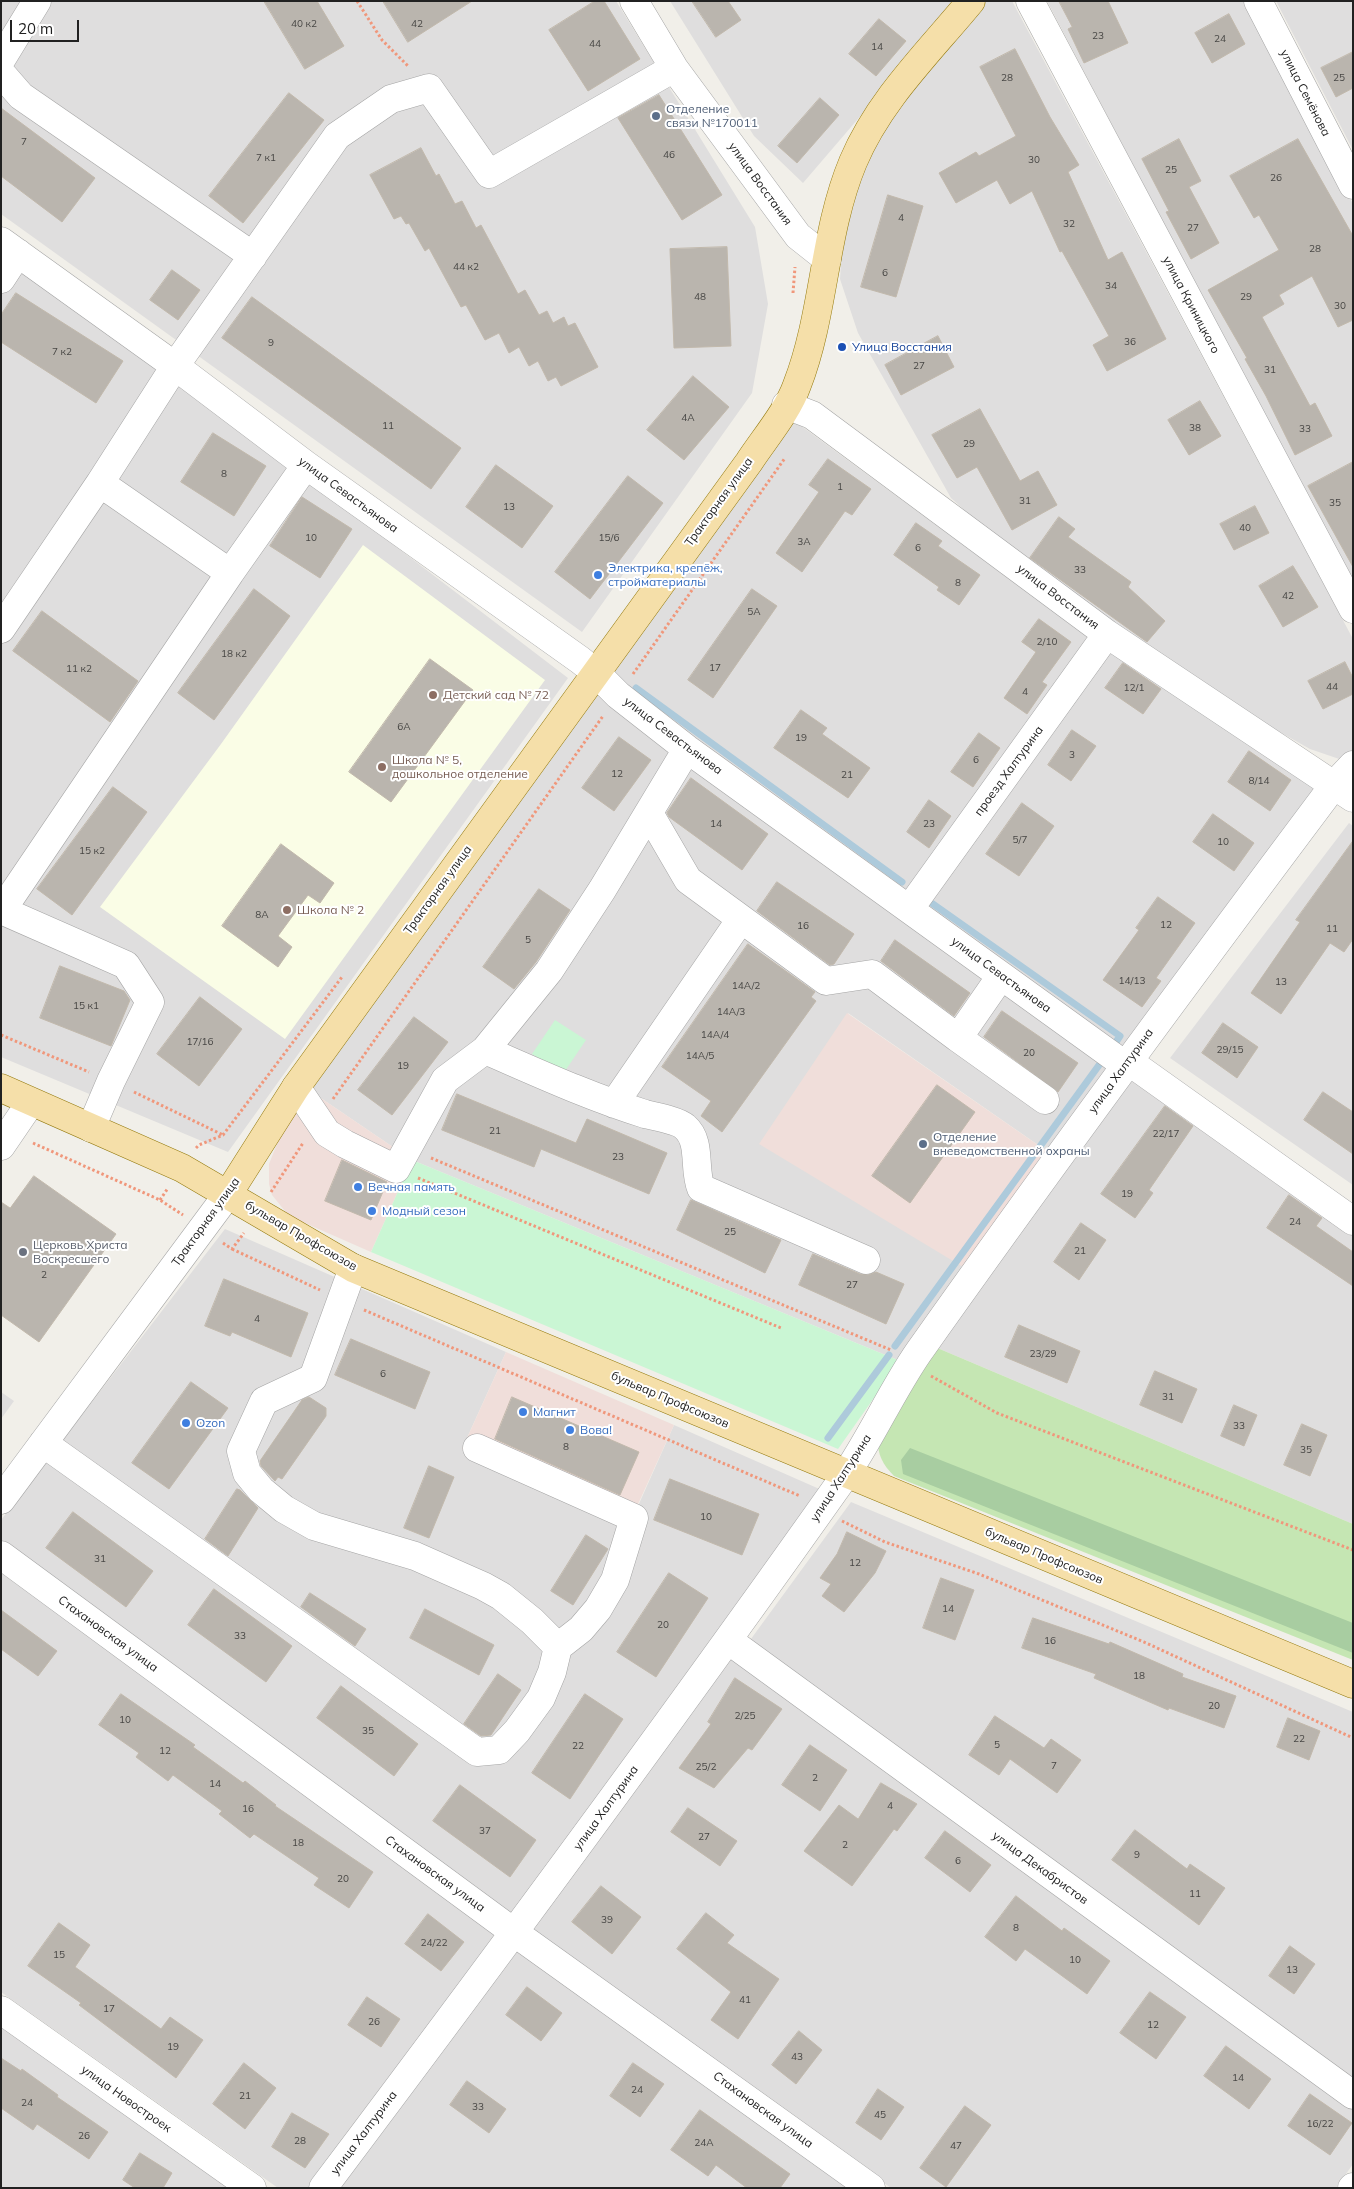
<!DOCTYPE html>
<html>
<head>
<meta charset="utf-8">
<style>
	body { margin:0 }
	#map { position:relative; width:1354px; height:2189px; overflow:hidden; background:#f1efe9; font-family:Mulish,sans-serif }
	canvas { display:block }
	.frame { position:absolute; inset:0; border:2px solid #212121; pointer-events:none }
	.scale { position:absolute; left:10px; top:20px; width:69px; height:22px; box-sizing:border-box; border:2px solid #212121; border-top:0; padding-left:6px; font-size:15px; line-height:18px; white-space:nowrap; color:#212121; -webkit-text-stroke:4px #fff; paint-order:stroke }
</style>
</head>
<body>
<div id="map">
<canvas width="1354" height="2189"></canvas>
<div class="frame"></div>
<div class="scale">20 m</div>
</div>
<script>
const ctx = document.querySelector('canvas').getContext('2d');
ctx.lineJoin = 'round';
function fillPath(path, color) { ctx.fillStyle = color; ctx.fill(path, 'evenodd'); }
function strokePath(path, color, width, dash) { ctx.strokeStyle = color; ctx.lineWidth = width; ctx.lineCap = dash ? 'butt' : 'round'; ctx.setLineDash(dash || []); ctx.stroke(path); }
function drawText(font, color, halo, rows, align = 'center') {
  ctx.font = font + ' Mulish,sans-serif'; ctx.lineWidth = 4; ctx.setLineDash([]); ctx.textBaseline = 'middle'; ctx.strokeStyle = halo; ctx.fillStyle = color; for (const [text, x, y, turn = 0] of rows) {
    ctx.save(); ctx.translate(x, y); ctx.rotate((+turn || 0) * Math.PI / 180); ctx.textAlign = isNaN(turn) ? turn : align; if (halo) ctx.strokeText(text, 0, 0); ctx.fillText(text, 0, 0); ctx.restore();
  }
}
const residential = new Path2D(`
	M1 1H616L755 227 768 304 752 393 582 632 1 214Z
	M670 1H959L803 183 754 136Z
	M981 1H1012L1353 639V756L1348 762 1310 749 1193 683 1006 548 951 498 858 333 840 279 843 230 857 178 884 127Z
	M1047 1H1245L1353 204V584Z
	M1276 1H1353V150Z
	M1 245 568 678 228 1152 1 1057Z
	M793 420 1090 638 910 895 689 741 611 675Z
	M1109 650 1321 790 1124 1051 926 906Z
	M596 694 1114 1067 1051 1154 848 1013 968 1270 900 1361 412 1160 309 1090Z
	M1349 823 1353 826V1185L1170 1058Z
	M1131 1074 1353 1230V1524L935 1347Z
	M225 1229 506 1352 462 1449 630 1524 674 1425 824 1491 514 1921 1 1545V1520Z
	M1 1392 14 1401 1 1419Z
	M851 1502 1353 1712V2087L748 1643Z
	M1 1573 501 1933 310 2188H278L1 1992Z
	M734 1655 1353 2106V2164L1336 2188H891L531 1930Z
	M519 1947 857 2188H336Z
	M1 2023 230 2188H1Z`);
const commercial = new Path2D(`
	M847 1013 1051 1154 968 1270 759 1144Z
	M309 1090 412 1160 371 1252 289 1216 272 1195 269 1184V1164L279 1139Z
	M506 1352 674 1425 629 1524 462 1449Z`);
const education = new Path2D(`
	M363 545 545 680 285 1039 100 907 221 744Z`);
const grass = new Path2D(`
	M935 1347 1353 1524V1660L894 1476C883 1465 877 1454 878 1439Z`);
const forest = new Path2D(`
	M910 1448 1353 1623V1653L903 1474 901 1460Z`);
const park = new Path2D(`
	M555 1020 586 1040 563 1074 532 1054Z
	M412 1160 900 1361 838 1449 371 1252Z`);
const stream = new Path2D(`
	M636 688 902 882
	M933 904 1120 1036 1116 1042
	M895 1346 1102 1061
	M828 1438 889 1355`);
const building = new Path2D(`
	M264 1H317L344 46 305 69Z
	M383 1H472L408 42Z
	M595 1H604L640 59 588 91 549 30Z
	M692 1H728L741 20 716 37Z
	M1059 1H1108L1128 43 1084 63 1068 29 1072 27Z
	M1229 14 1245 44 1212 63 1195 33Z
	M879 19 906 41 876 76 849 54Z
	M1015 49 1050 117 1079 165 1068 172 1108 260 1122 252 1166 339 1107 371 1093 345 1109 336 1062 251 1060 252 1032 191 1010 204 997 180 956 203 939 173 976 152 979 156 1016 136 980 67Z
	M1353 52V88L1336 97 1321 68Z
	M289 93 324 120 243 223 209 196Z
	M659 95 722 195 682 220 618 118Z
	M820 98 839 115 797 163 778 146Z
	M1 108 95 178 62 222 1 176Z
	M1179 139 1201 181 1189 187 1219 243 1191 259 1166 212 1169 211 1142 159Z
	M1298 139 1353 236V320L1338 327 1312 276 1279 295 1284 304 1262 317 1310 406 1315 403 1332 436 1295 455 1266 396 1245 359 1247 358 1208 290 1279 250 1259 215 1254 218 1230 176Z
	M421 148 436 176 439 174 455 204 462 201 476 228 481 225 518 294 525 290 539 315 547 311 553 323 564 317 568 326 575 323 598 367 561 386 556 377 548 381 538 361 529 366 519 347 509 353 499 333 485 340 466 305 461 307 429 248 425 251 409 223 406 224 401 216 394 219 370 175Z
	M888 195 923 206 896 297 861 287Z
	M727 247 731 346 674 348 670 249Z
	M172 270 200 290 178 320 150 300Z
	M16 293 123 361 96 403 1 342V315Z
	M252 297 461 448 431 489 222 338Z
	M938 336 954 367 901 395 885 365Z
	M693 376 729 407 684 460 647 430Z
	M1200 401 1221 436 1189 455 1168 420Z
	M980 409 1020 481 1038 471 1057 505 1012 530 977 467 957 478 932 435Z
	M213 433 266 466 234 516 181 482Z
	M828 459 871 489 852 515 845 511 802 572 776 553 819 492 809 485Z
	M1353 462V567L1308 486Z
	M496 465 553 506 522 548 466 507Z
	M628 476 663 503 590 599 555 572Z
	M302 497 352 529 320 578 270 546Z
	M1255 506 1269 533 1234 550 1220 524Z
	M1059 517 1075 529 1068 537 1131 582 1128 587 1165 621 1147 642 1030 558Z
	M916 523 942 541 938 546 980 575 959 605 937 590 939 587 894 555Z
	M1293 566 1318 607 1283 627 1259 586Z
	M254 589 290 616 214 720 178 693Z
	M752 589 777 606 713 698 688 680Z
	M42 611 138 681 110 722 13 651Z
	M1039 619 1071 642 1042 682 1047 685 1027 714 1004 698 1036 652 1022 642Z
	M430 659 473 690 391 802 349 772Z
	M1345 662 1353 678V694L1323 709 1308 681Z
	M1123 663 1161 689 1143 714 1105 688Z
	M801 710 827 728 822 734 870 768 848 798 774 748Z
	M1072 730 1096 746 1071 781 1048 765Z
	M979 733 1000 748 973 787 951 772Z
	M619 737 651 760 614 811 582 788Z
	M1249 751 1291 780 1270 811 1228 782Z
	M691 778 768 834 742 870 669 817 667 813Z
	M113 787 147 812 72 915 37 889Z
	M929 800 951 816 929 848 907 832Z
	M1022 803 1054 826 1019 876 986 854Z
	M1213 814 1254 843 1234 871 1193 842Z
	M1353 841V939L1344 952 1330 943 1281 1014 1251 993 1300 922 1296 920Z
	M281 844 334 883 320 903 308 895 278 936 292 947 278 967 222 926Z
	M777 882 854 934 834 964 830 965 757 911Z
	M539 889 570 910 536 962 514 989 483 967Z
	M1158 897 1195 923 1156 978 1161 981 1142 1007 1103 980 1139 930 1136 928Z
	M895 940 970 993 954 1016 881 961Z
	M748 944 815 992 811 997 816 1001 722 1132 701 1116 711 1101 662 1067Z
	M60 966 124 991 130 1000 111 1046 40 1018Z
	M200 997 242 1029 199 1086 157 1054Z
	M1002 1011 1078 1063 1058 1092 984 1037Z
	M414 1017 448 1042 392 1115 358 1090Z
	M1223 1023 1258 1047 1237 1078 1202 1053Z
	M937 1085 975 1112 910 1203 872 1176Z
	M1323 1092 1353 1112V1154L1304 1120Z
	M457 1094 576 1143 587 1119 667 1153 649 1194 541 1149 534 1167 442 1130Z
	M1165 1106 1193 1126 1149 1190 1153 1193 1135 1218 1101 1194Z
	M342 1160 387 1182 371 1220 325 1201Z
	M34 1176 116 1234 39 1342 1 1315V1202L10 1208Z
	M1289 1195 1322 1218 1316 1226 1353 1252V1286L1267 1228Z
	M691 1200 781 1240 765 1273 677 1230Z
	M1081 1223 1106 1240 1079 1280 1054 1262Z
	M813 1254 860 1274 868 1275 876 1272 904 1284 886 1324 799 1285Z
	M224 1279 308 1313 291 1357 232 1332 230 1336 205 1326Z
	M1019 1325 1080 1351 1067 1383 1005 1357Z
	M351 1339 430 1372 415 1409 335 1375Z
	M1155 1371 1197 1389 1182 1423 1140 1405Z
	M191 1382 228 1408 169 1489 132 1463Z
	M309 1397 326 1408V1416L282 1479 278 1477 275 1481 261 1466 260 1461 302 1400Z
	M512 1397 639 1452 620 1495 495 1439Z
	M1234 1405 1257 1415 1244 1446 1221 1436Z
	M1302 1424 1327 1435 1310 1476 1284 1465Z
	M429 1466 454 1477 429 1538 404 1528Z
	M670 1479 759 1514 742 1555 654 1520Z
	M237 1489 240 1490 258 1508 228 1556 205 1539Z
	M73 1512 153 1571 126 1607 46 1548Z
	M847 1532 886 1551 875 1573 844 1612 822 1596 831 1584 820 1578 837 1554Z
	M586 1535 608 1549 573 1605 551 1591Z
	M669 1573 708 1598 656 1677 617 1652Z
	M941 1578 974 1590 955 1640 923 1628Z
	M214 1589 292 1646 266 1682 188 1625Z
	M310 1593 366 1629 355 1646 301 1607Z
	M425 1609 494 1645 479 1675 410 1638Z
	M1 1610 57 1651 38 1676 1 1649Z
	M1033 1618 1109 1644 1110 1642 1183 1674 1182 1677 1236 1696 1224 1728 1169 1708 1168 1710 1094 1678 1096 1674 1022 1648Z
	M498 1674 521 1690 491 1735 481 1736 464 1724Z
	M735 1678 782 1709 752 1750 748 1748 714 1788 679 1768 711 1724 708 1722Z
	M341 1686 418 1744 394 1776 317 1718Z
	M121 1694 195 1745 193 1747 243 1783 245 1781 276 1805 275 1806 373 1872 349 1908 314 1885 319 1878 254 1834 250 1838 219 1814 222 1811 173 1775 168 1781 136 1757 139 1753 99 1725Z
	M585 1694 623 1719 570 1799 532 1773Z
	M995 1716 1044 1748 1051 1739 1081 1760 1057 1793 1010 1759 999 1775 969 1755Z
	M1288 1718 1320 1731 1309 1760 1277 1747Z
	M810 1745 847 1770 820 1811 782 1785Z
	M881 1783 917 1804 897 1831 894 1829 852 1886 804 1851 839 1805 858 1819Z
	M460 1785 536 1840 510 1877 433 1821Z
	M688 1808 737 1841 720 1866 671 1832Z
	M1135 1830 1187 1869 1190 1864 1225 1888 1199 1925 1112 1860Z
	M945 1831 991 1865 970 1892 925 1858Z
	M601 1886 641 1917 612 1954 572 1922Z
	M1016 1896 1062 1931 1064 1928 1110 1961 1087 1994 1025 1949 1016 1961 985 1937Z
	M706 1913 734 1935 727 1943 779 1979 738 2039 711 2020 731 1992 677 1949Z
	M428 1914 464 1942 441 1971 405 1944Z
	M59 1923 90 1945 75 1967 161 2029 170 2017 203 2040 176 2078 79 2005 81 2003 28 1966Z
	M1290 1946 1315 1964 1294 1994 1269 1976Z
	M527 1987 562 2013 541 2041 506 2015Z
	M1150 1992 1186 2017 1156 2059 1120 2033Z
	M367 1997 400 2019 381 2047 348 2025Z
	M799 2031 822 2050 796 2084 772 2065Z
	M1226 2046 1271 2079 1249 2109 1204 2076Z
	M1 2058 21 2071 22 2069 58 2095 57 2097 108 2132 89 2159 37 2124 33 2130 1 2108Z
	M244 2063 276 2088 245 2129 213 2104Z
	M633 2063 664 2084 640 2117 610 2096Z
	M467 2081 506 2109 489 2133 450 2105Z
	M878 2089 904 2107 881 2140 856 2123Z
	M1310 2094 1352 2123 1330 2155 1288 2126Z
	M965 2106 991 2125 946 2187 920 2168Z
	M700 2110 790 2174 780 2188H747L716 2165 708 2176 671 2150Z
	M292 2113 329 2134 305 2168 272 2147Z
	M140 2153 172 2173 163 2188H135L123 2180Z`);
const path = new Path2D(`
	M357 1 382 40 409 67
	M793 293 795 267
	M633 674 785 458
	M1 1035 89 1072
	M134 1092 223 1135
	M333 1099 603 716
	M33 1143 160 1200 183 1215
	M196 1148 199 1145 223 1135 342 977
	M431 1158 891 1350
	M418 1178 781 1328
	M271 1192 303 1143
	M160 1200 168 1188
	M223 1243 232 1249 244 1233
	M232 1249 320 1290
	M364 1310 800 1496
	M931 1376 997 1413 1353 1550
	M842 1521 885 1542 979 1574 1144 1642 1353 1738`);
const minor = new Path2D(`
	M634 1 674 68 798 236 827 259
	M1030 1 1353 609
	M1258 1 1353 185
	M1 60 37 1
	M1 73 21 96 253 256
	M1 241 175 366 306 465 580 660 595 672 618 695 687 749 1125 1065 1138 1068 1353 1221
	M1 279 18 253
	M786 405 812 415 1107 634 1353 798
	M230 573 306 465
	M1 629 100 483
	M649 813 688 880 826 981 872 974 958 1038 1001 976
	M910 908 1107 634
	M1 910 126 965 150 1002 111 1081 91 1128
	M2 910 230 573 100 483 175 366 337 136 391 99 429 88 489 174 674 68
	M958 1038 1045 1100
	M485 1050C538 1073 590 1097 645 1114 654 1116 679 1121 685 1127 702 1142 693 1169 701 1188L866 1260
	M296 1087 327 1133 345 1144 396 1169 445 1080 485 1050 549 971 602 890 687 749
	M614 1104 741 919
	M1 1146 31 1102
	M353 1268 313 1378 264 1401 241 1451 247 1473 261 1490 284 1509 314 1526 415 1556 483 1586 501 1596 532 1621 558 1647
	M43 1443 477 1752 499 1750 517 1731 541 1698 552 1672 558 1647 581 1629 598 1609 615 1580 634 1518 477 1448
	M1 1500 228 1194
	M1 1555 515 1933 871 2188
	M728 1640 1353 2095
	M1 2010 252 2188
	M323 2188C499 1954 673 1719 842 1480 870 1440 890 1394 918 1353 1053 1162 1193 973 1334 785L1353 765
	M1352 2188 1353 2187`);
const major = new Path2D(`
	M1 1088 182 1168 353 1268 1353 1684
	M228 1194 296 1087 749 462C764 439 788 411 797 385 825 313 823 234 853 162 879 100 929 52 971 1`);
const markers = [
	[656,116,5,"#5c6f8a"],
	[842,347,5,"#1a4fb4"],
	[598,575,5,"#3f7fe0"],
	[433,695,5,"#8d6e63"],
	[382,767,5,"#8d6e63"],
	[287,910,5,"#8d6e63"],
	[923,1144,5,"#5c6f8a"],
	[358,1187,5,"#3f7fe0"],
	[372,1211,5,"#3f7fe0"],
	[23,1252,5,"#6b7280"],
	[523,1412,5,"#3f7fe0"],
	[186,1423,5,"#3f7fe0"],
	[570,1430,5,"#3f7fe0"]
];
const numberNames = [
	["40 к2",304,24],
	["42",417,24],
	["23",1098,36],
	["24",1220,39],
	["44",595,44],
	["14",877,47],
	["28",1007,78],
	["25",1339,78],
	["7",24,142],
	["46",669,155],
	["7 к1",266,158],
	["30",1034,160],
	["25",1171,170],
	["26",1276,178],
	["4",901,218],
	["32",1069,224],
	["27",1193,228],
	["28",1315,249],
	["44 к2",466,267],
	["6",885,273],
	["34",1111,286],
	["48",700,297],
	["29",1246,297],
	["30",1340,306],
	["36",1130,342],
	["9",271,343],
	["7 к2",62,352],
	["27",919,366],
	["31",1270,370],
	["4А",688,418],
	["11",388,426],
	["38",1195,428],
	["33",1305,429],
	["29",969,444],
	["8",224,474],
	["1",840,487],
	["31",1025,501],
	["35",1335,503],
	["13",509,507],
	["40",1245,528],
	["10",311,538],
	["15/6",609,538],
	["3А",804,542],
	["6",918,548],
	["33",1080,570],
	["8",958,583],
	["42",1288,596],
	["5А",754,612],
	["2/10",1047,642],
	["18 к2",234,654],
	["17",715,668],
	["11 к2",79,669],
	["44",1332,687],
	["12/1",1134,688],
	["4",1025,692],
	["6А",404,727],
	["19",801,738],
	["3",1072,755],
	["6",976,760],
	["12",617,774],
	["21",847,775],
	["8/14",1259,781],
	["14",716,824],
	["23",929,824],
	["5/7",1020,840],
	["10",1223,842],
	["15 к2",92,851],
	["8А",262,915],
	["12",1166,925],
	["16",803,926],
	["11",1332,929],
	["5",528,940],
	["14/13",1132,981],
	["13",1281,982],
	["14А/2",746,986],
	["15 к1",86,1006],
	["14А/3",731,1012],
	["14А/4",715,1035],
	["17/16",200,1042],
	["29/15",1230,1050],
	["20",1029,1053],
	["14А/5",700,1056],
	["19",403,1066],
	["21",495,1131],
	["22/17",1166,1134],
	["23",618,1157],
	["19",1127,1194],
	["24",1295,1222],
	["25",730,1232],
	["21",1080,1251],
	["2",44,1275],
	["27",852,1285],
	["4",257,1319],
	["23/29",1043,1354],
	["6",383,1374],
	["31",1168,1397],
	["33",1239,1426],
	["8",566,1447],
	["35",1306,1450],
	["10",706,1517],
	["31",100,1559],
	["12",855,1563],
	["14",948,1609],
	["20",663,1625],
	["33",240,1636],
	["16",1050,1641],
	["18",1139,1676],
	["20",1214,1706],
	["2/25",745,1716],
	["10",125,1720],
	["35",368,1731],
	["22",1299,1739],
	["5",997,1745],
	["22",578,1746],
	["12",165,1751],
	["7",1054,1766],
	["25/2",706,1767],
	["2",815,1778],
	["14",215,1784],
	["4",890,1806],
	["16",248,1809],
	["37",485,1831],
	["27",704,1837],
	["18",298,1843],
	["2",845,1845],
	["9",1137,1855],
	["6",958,1861],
	["20",343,1879],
	["11",1195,1894],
	["39",607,1920],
	["8",1016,1928],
	["24/22",434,1943],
	["15",59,1955],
	["10",1075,1960],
	["13",1292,1970],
	["41",745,2000],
	["17",109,2009],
	["26",374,2022],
	["12",1153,2025],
	["19",173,2047],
	["43",797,2057],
	["14",1238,2078],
	["24",637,2090],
	["21",245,2096],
	["24",27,2103],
	["33",478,2107],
	["45",880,2115],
	["16/22",1320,2124],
	["26",84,2136],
	["28",300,2141],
	["24А",704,2143],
	["47",956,2146]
];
const streetNames = [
	["улица Семёнова",1305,93,63],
	["улица Восстания",760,184,54],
	["улица Криницкого",1191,305,62],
	["улица Севастьянова",348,495,36],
	["Тракторная улица",719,502,-54],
	["улица Восстания",1058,597,37],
	["улица Севастьянова",673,736,37],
	["проезд Халтурина",1009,771,-54],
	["Тракторная улица",438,890,-54],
	["улица Севастьянова",1001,975,36],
	["улица Халтурина",1121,1071,-54],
	["Тракторная улица",206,1222,-54],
	["бульвар Профсоюзов",301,1236,30],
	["бульвар Профсоюзов",670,1400,23],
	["улица Халтурина",841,1478,-57],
	["бульвар Профсоюзов",1044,1556,23],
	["Стахановская улица",108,1634,36],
	["улица Халтурина",606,1808,-54],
	["улица Декабристов",1040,1868,36],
	["Стахановская улица",435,1874,36],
	["улица Новостроек",126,2099,35],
	["Стахановская улица",763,2110,36],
	["улица Халтурина",364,2133,-53]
];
const serviceNames = [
	["Отделение",666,109],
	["связи №170011",666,123],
	["Отделение",933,1137],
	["вневедомственной охраны",933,1151]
];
const transitNames = [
	["Улица Восстания",852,347]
];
const shopNames = [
	["Электрика, крепёж,",608,568],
	["стройматериалы",608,582],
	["Вечная память",368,1187],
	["Модный сезон",382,1211],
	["Магнит",533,1412],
	["Ozon",196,1423],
	["Вова!",580,1430]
];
const educationNames = [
	["Детский сад № 72",443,695],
	["Школа № 5,",392,760],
	["дошкольное отделение",392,774],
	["Школа № 2",297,910]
];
const worshipNames = [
	["Церковь Христа",33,1245],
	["Воскресшего",33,1259]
];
fillPath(residential, '#dfdede');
fillPath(commercial, '#f0deda');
fillPath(education, '#fafde6');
fillPath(grass, '#c5e6b3');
fillPath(forest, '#a8cda1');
fillPath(park, '#caf6d4');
strokePath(stream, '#adcadb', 7);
fillPath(building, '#bab5ae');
strokePath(building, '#c2b9ac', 1);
strokePath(minor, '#a5a5a5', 29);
strokePath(major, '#93790c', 29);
strokePath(path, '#f0977b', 3, [2.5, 2.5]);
strokePath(minor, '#fff', 28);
strokePath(major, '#f5dfa9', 28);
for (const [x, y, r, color] of markers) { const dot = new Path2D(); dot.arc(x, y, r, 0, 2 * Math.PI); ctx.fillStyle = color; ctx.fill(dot); strokePath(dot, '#fff', 2); }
drawText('10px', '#474644', null, numberNames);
drawText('12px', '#212121', '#fff', streetNames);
drawText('12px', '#4e5e75', '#fff', serviceNames, 'left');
drawText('12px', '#164399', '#fff', transitNames, 'left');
drawText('12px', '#366cbe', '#fff', shopNames, 'left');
drawText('12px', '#785e54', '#fff', educationNames, 'left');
drawText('12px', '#5b616d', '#fff', worshipNames, 'left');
</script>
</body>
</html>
